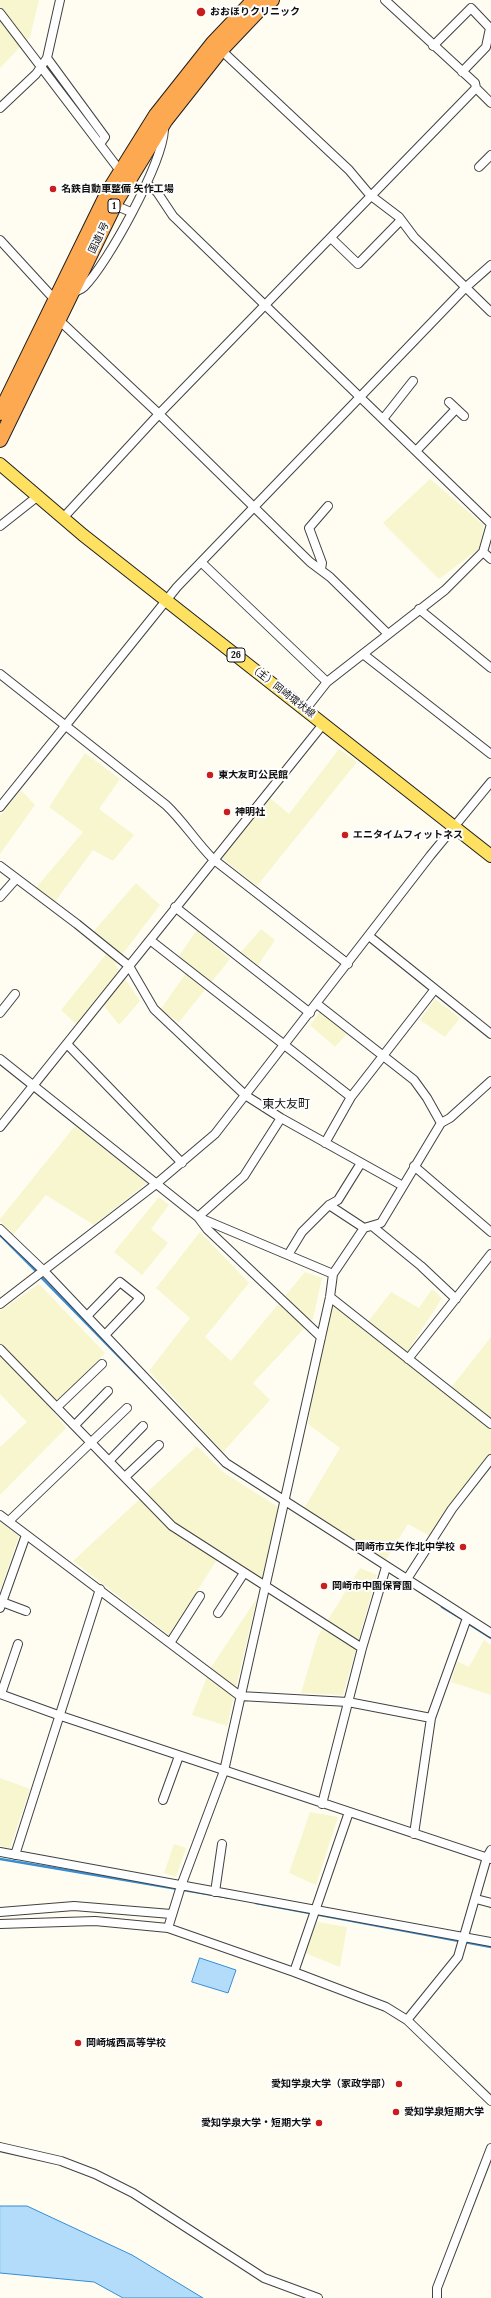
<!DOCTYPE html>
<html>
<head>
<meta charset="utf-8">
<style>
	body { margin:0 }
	canvas { display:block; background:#fffdf2 }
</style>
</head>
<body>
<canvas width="491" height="2298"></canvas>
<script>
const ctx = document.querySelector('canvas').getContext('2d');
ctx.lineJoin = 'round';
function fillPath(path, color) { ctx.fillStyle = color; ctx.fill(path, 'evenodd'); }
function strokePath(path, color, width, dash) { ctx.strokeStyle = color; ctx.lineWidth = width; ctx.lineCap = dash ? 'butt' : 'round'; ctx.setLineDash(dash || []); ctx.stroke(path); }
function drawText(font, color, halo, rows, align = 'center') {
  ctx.font = font + ' Lora,"Noto Sans JP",serif'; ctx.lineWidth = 4; ctx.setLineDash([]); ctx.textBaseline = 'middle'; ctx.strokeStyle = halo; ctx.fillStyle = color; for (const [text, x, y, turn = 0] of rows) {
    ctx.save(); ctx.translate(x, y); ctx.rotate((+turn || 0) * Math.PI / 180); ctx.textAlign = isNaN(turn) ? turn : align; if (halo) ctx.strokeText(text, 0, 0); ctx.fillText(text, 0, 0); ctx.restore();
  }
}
const farmland = new Path2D(`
	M0 0H39L30 37 0 68Z
	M430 479 484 525 480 548 439 579 383 523Z
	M339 749 357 762 257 886 222 858 270 798 289 814Z
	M85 753 120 779 99 809 134 835 113 861 93 850 54 903 35 889 83 832 49 807Z
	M21 790 35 805 0 854V816Z
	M136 883 160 905 115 964 140 1001 119 1025 97 997 77 1025 61 1010 111 948 93 932Z
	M261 929 275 940 258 965 241 952Z
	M197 930 230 959 179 1022 160 1010 191 966 179 956Z
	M435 999 460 1018 445 1037 420 1020Z
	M320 1012 347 1034 335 1047 310 1025Z
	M75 1126 147 1183 94 1225 46 1195 13 1235 0 1221V1219Z
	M159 1197 169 1205 151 1229 168 1243 142 1275 114 1252Z
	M200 1232 249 1283 205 1337 231 1361 305 1272 322 1278 313 1319 253 1383 270 1400 223 1452 149 1371 190 1318 156 1288Z
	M39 1284 105 1353 52 1410 66 1428 0 1495V1447L27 1422 0 1394V1311Z
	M432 1289 442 1298 402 1360 446 1394 491 1337V1454L443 1515 430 1536 408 1524 384 1563 303 1510 340 1448 308 1424 321 1337 333 1305 363 1328 391 1292 419 1308Z
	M197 1446 223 1472 278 1507 262 1580 222 1552 169 1635 73 1561Z
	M0 1522 19 1536 0 1591Z
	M360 1568 377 1575 343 1695 301 1693 318 1636Z
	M257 1598 227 1726 192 1715 210 1669Z
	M484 1640 491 1645V1695L451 1682 457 1661 469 1667Z
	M0 1778 30 1789 10 1848 0 1846Z
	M310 1812 338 1817 316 1885 289 1873Z
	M174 1844 186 1848 176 1877 164 1873Z
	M317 1922 347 1927 340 1967 305 1953Z`);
const water = new Path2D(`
	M200 1958 236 1970 228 1993 192 1982Z
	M0 2206H27L132 2255 203 2298H123L94 2282 0 2273Z`);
const stream = new Path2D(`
	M0 1235 36 1271
	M42 1278 141 1379
	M442 1607 462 1619
	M469 1624 491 1638
	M0 1859 231 1898
	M256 1903 491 1947`);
const street = new Path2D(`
	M385 0 475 83 476 88 491 103
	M0 13 121 172
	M433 46 471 8 490 28 486 47 462 72
	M221 50 349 170 370 195 399 217 414 237 491 312
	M47 58 105 137 100 144
	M0 108 36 74 47 58 60 0
	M479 167 491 155
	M147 184 157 192 173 216 491 524
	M114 205 131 212
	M331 238 358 264 401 220
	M0 240 56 301
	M73 293C76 291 81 290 84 287 108 263 162 164 164 130
	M59 320 159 414 310 562 330 577 388 634
	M449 402 464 416
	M383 419 413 381
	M416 451 456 409
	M63 518 159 414 476 88
	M0 526 38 496
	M483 552 491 559
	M202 563 327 682
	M321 569 322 563 309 528 328 506
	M419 609 491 668
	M363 654 491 754
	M0 674 166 805C184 822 196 842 213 859L348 964
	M305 710 327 682 445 590 483 552 491 524
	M0 807 177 587 465 288 491 265
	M0 866 77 924 129 966 154 1009 245 1095 281 1118 403 1186
	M0 897 16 879
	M175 907 310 1013
	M369 936 491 1034
	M150 940 351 1097
	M317 1004 414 1080 427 1098 441 1123
	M0 1013 15 994
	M67 1044 182 1163
	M0 1059 198 1217 207 1229 321 1337
	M0 1127 324 723
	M325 1143 351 1097 435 989
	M414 1166 491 1232
	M329 1205 364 1228
	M198 1217 244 1176 281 1118
	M200 1218 333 1274
	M372 1226 421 1266 456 1299
	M0 1229 44 1271 226 1463 491 1633
	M288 1255 302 1232 329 1205 338 1200 361 1163
	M330 1297 491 1424
	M0 1304 156 1184 215 1134 430 856 491 782
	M87 1316 120 1282 140 1298 105 1335
	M0 1349 172 1526 362 1648
	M408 1359 491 1254
	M57 1407 102 1364
	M75 1425 108 1391
	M109 1461 143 1426
	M125 1477 159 1445
	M0 1515 240 1696 348 1702 431 1718
	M9 1521 127 1408
	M407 1579 452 1509 491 1459
	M2 1602 26 1611
	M0 1608 26 1535
	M218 1613 244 1573
	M170 1643 200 1596
	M0 1694 58 1715 491 1859
	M1 1694 18 1644
	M163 1800 179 1756
	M322 1804 362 1648 386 1567
	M414 1834 431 1718 467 1618
	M0 1852 491 1942
	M15 1855 100 1589
	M215 1892 222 1844
	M476 1899 491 1903
	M0 1912 74 1906 171 1914
	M0 1924 95 1921 168 1928 294 1972 386 2007 407 2020 491 2101
	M168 1928 181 1886 224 1771 330 1297 333 1274 364 1228 381 1223 441 1123 450 1118 491 1081
	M294 1972 349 1812
	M407 2020 458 1957 487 1857 491 1850
	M0 2147 61 2161 95 2174 133 2193 264 2278 318 2298
	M437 2298V2288L491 2148`);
const primary = new Path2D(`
	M0 464 83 535 491 856`);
const highway = new Path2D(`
	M0 413 108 192 156 115 213 43 254 0
	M0 440 118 198 165 121 221 50 258 11 272 0`);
const markers = [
	[201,12,5,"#c91e1d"],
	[53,189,4,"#c91e1d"],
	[210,775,4,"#c91e1d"],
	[227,812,4,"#c91e1d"],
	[345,835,4,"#c91e1d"],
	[463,1547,4,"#c91e1d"],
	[324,1586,4,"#c91e1d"],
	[78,2043,4,"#c91e1d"],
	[399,2084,4,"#c91e1d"],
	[396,2112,4,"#c91e1d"],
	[319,2123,4,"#c91e1d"]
];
const shields = [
	[114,206,12],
	[236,655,18]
];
const shieldNames = [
	["1",114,206],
	["26",236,655]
];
const poiNames = [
	["おおほりクリニック",210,12],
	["名鉄自動車整備 矢作工場",61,189],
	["東大友町公民館",218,775],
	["神明社",235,812],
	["エニタイムフィットネス",353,835],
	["岡崎市立矢作北中学校",455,1547,"right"],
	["岡崎市中園保育園",332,1586],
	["岡崎城西高等学校",86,2043],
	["愛知学泉大学（家政学部）",391,2084,"right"],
	["愛知学泉短期大学",404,2112],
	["愛知学泉大学・短期大学",311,2123,"right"]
];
const streetNames = [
	["国道1号",99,238,-64],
	["（主）岡崎環状線",282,691,38]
];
const quarterNames = [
	["東大友町",286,1105]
];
fillPath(farmland, '#f7f6cf');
fillPath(water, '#b3dcfa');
strokePath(water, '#358ed6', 1);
strokePath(stream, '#358ed6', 2.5);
strokePath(street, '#424242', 10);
strokePath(primary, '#202020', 14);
strokePath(highway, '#202020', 16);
strokePath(street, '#fff', 8);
strokePath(primary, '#ffe162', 12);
strokePath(highway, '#fda952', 14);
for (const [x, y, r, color] of markers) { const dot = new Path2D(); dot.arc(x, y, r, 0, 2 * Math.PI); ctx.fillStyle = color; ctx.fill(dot); strokePath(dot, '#fff', 1.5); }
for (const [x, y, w] of shields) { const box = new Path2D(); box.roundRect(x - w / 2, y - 7, w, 14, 3); ctx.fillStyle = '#fff'; ctx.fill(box); strokePath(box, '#0f0f0f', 1); }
drawText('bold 9px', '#0f0f0f', null, shieldNames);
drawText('bold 10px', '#0f0f0f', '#fff', poiNames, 'left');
drawText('10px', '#0f0f0f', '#fff', streetNames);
drawText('12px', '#0f0f0f', '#fff', quarterNames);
</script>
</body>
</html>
